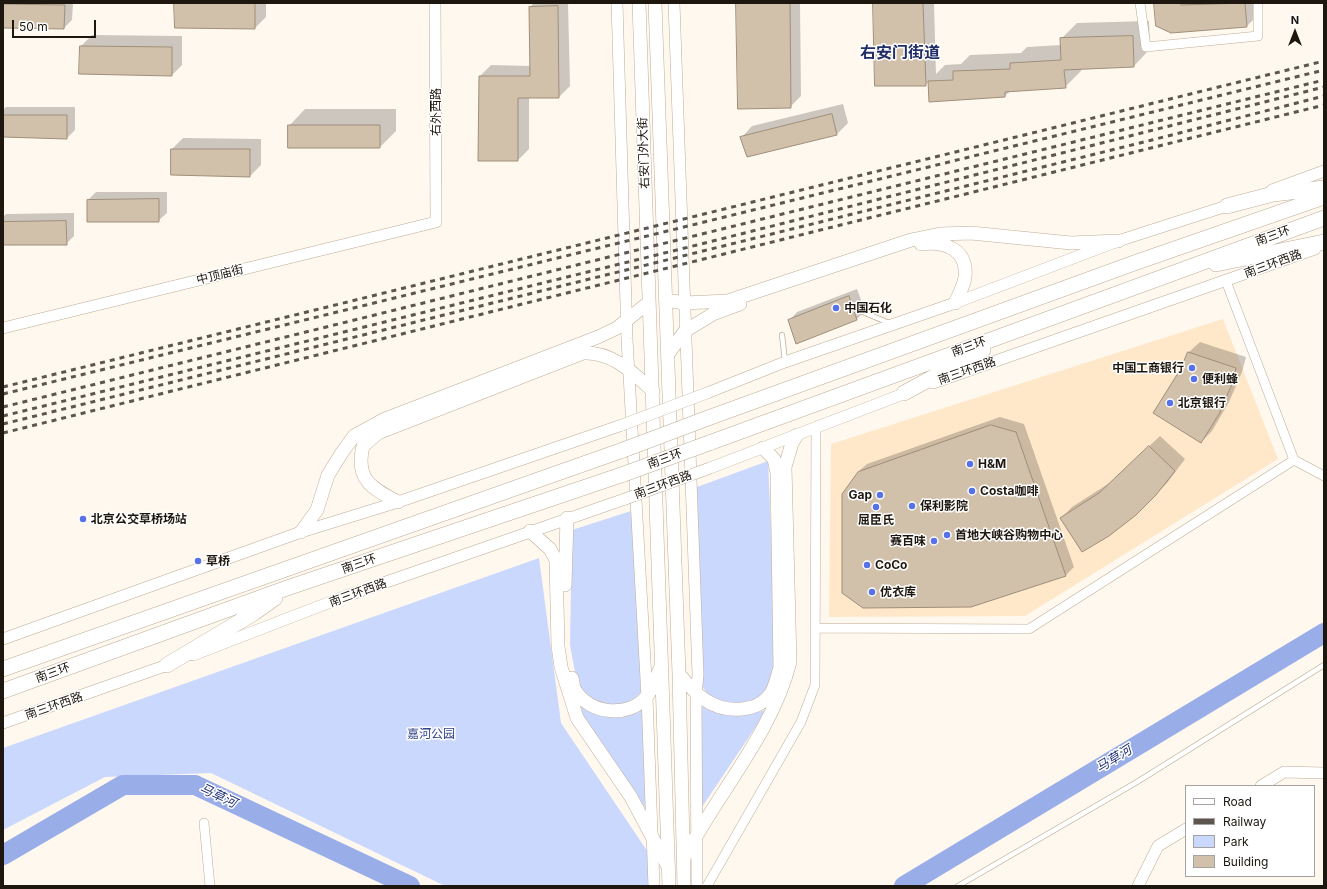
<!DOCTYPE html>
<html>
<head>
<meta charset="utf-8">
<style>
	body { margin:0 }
	#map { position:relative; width:1327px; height:889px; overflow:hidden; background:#fff8ee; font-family:Inter,sans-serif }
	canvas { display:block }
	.frame { position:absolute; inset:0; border:4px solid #1e170f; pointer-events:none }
	.legend { position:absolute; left:1185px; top:785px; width:130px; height:92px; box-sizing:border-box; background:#fff; border:1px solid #a5a29f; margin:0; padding:5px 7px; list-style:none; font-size:12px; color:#1e170f }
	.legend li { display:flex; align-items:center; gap:8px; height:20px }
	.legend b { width:20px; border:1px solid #a5a29f }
	.north { position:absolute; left:1275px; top:12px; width:40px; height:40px; -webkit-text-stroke:3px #fff; paint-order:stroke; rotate:0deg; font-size:11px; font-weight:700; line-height:16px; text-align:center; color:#1e170f }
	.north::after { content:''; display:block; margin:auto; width:14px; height:18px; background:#1e170f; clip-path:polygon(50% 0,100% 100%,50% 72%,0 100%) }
	.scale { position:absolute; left:12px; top:20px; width:84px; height:18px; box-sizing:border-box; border:2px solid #1e170f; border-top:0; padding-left:5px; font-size:12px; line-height:14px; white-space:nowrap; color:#1e170f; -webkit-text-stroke:3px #fff; paint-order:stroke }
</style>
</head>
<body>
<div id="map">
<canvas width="1327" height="889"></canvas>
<div class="frame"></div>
<ul class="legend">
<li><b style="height:5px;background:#fff"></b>Road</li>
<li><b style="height:5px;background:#5d564e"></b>Railway</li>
<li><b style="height:11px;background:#cbd8fd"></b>Park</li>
<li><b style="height:11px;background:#d2c1aa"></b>Building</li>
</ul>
<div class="north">N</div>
<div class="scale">50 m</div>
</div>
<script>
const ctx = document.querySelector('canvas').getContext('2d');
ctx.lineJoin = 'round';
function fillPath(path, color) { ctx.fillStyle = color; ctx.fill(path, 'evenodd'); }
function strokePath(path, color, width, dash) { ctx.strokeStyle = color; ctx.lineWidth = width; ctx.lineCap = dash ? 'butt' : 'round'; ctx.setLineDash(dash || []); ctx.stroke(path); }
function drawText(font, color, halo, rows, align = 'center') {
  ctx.font = font + ' Inter,"Noto Sans SC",sans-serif'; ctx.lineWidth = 3; ctx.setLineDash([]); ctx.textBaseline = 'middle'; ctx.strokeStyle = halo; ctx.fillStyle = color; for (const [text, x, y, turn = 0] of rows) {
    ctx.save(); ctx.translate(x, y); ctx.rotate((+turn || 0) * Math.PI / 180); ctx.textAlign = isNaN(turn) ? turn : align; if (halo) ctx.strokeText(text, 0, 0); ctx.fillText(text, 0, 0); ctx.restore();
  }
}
const built = new Path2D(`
	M1223 319 1278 459 1025 616 829 617 831 444Z`);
const green = new Path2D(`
	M768 461 777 666 772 683 757 702 732 707 712 700 702 686 697 487Z
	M634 510 641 692 633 701 616 706 594 703 578 689 570 645 572 530Z
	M539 558 561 723 654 861 653 886H445L211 773 105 777 3 830V748Z
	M698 703C725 718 738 716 767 710L702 807Z
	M644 705 646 809 577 706 603 714Z`);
const shadow = new Path2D(`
	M3 3H73L72 20 64 28 3 27Z
	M176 3H266V17L255 28Z
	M534 3H568L570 86 559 97H529V149L518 160H479L480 76 491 65 531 66 530 7Z
	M737 3H800L801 96 790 107Z
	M874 3H934L936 74 945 65 961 64 970 55 1021 53 1027 47 1061 45V39L1077 23 1149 21 1150 49 1134 66 1081 69V71L1065 87 1010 91 1005 96 929 82 925 85Z
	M1155 3H1262L1263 10 1247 26Z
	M92 35 182 36V65L172 75 81 46Z
	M843 104 848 123 837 134 748 156 742 137 752 126Z
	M6 107H75V130L67 138 3 136V110Z
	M305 109H396V131L380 147 289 126Z
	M183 138 261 139V165L250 176 172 174V149Z
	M96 192H167V213L158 221 88 200Z
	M74 213V236L66 244H3V217L6 214Z
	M857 289 865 311 857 319 789 321 797 312Z
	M1200 342 1246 357 1242 372 1229 402 1212 431 1201 442 1181 371 1189 352Z
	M1000 417 1024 424 1074 567 1066 575 858 472 867 464Z
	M1160 436 1185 459 1167 483 1135 514 1061 518 1072 507 1111 482Z`);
const river = new Path2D(`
	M3 855 123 785H195L410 886
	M904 886 1324 633`);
const building = new Path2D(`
	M174 3H255V29L175 28Z
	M736 3H790L791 108 738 109Z
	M873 3H923L926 86H875Z
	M1154 3H1181V5L1245 3 1247 27 1171 33 1156 26Z
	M3 4 65 5 64 29 3 28Z
	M558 6 559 98H518V161H478L479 76H530L529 7Z
	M1133 36 1134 67 1064 70 1066 88 1005 92V97L929 102 928 81 953 80V71L1010 69V63L1061 60 1060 38Z
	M80 46 172 47V76L79 74Z
	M832 114 837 135 747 157 740 137Z
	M3 115H67V139L3 137Z
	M288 125H380V148H288Z
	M171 149H250V177L171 175Z
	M159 199V222H87V200Z
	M66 221 67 245H3V222Z
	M849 296 857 320 796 344 788 320Z
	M1188 352 1236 368 1232 384 1219 414 1201 443 1153 413 1180 370Z
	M991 425 1016 432 1066 576 971 607 863 608 842 593V494L858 472Z
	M1149 446 1175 471 1156 495 1136 515 1109 536 1082 552 1060 518 1099 493Z`);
const service = new Path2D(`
	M856 309 889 323
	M782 335 785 361
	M958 886 1137 782 1324 665`);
const minor = new Path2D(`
	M1140 3 1146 47 1258 36V3
	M1294 460 1324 476
	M815 628 1029 629 1294 460 1226 281
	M204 823 210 886
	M707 886 801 722 815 685 816 428`);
const tertiary = new Path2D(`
	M617 3 627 339 647 697 654 886
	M674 3 698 675 696 694 697 886
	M1272 190 1324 171
	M3 328 436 222 435 3
	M933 383 1315 249
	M707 393 785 362 955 303 1118 241 1233 204
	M710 468 911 391
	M3 639 301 532 398 502 622 425
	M193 655 346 596 625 499
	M3 723 173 663
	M1261 786 1284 772 1324 773
	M1138 886 1158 846 1186 829`);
const secondary = new Path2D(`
	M639 3C648 297 660 592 669 886
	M655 3 679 674 684 886
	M921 244C944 241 968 249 965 277 964 286 959 294 955 303
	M666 300 684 303 728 301 911 240 940 234 971 233 1071 243 1118 241
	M668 354 685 331 713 314 740 304
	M398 502C371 488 355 479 363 446L378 433 583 353C612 351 633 373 653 391
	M530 531 550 549 556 560 558 646 561 667 577 718 631 797 667 865
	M301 532 317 510 328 475 341 454 354 436 385 419 598 337 617 328 648 303
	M565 585 567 518
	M679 674C696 695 713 712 742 709 751 708 761 705 767 698 775 691 777 677 780 667L777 473 774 459 763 448
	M572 678C573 682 573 687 575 690 589 714 629 719 647 696 653 689 656 677 660 669
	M684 858C718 792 772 734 790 662L785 467 792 443 797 435`);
const trunk = new Path2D(`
	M1227 206 1273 194 1324 188
	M1216 264 1324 242
	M904 393 983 350
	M708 418 1137 262 1324 197
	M709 443 1324 218
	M167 665 254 613 275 598
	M3 669 623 450
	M3 691 287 588 624 474`);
const rail = new Path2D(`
	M3 387 1324 61
	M3 394 1324 70
	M3 407 1324 80
	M3 416 697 245 1324 87
	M3 424 1152 140 1324 96
	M3 433 1324 105`);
const tertiaryBridge = new Path2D(`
	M622 425 707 393
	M625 499 710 468`);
const trunkBridge = new Path2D(`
	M623 450 708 418
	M624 474 709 443`);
const markers = [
	[836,308,4,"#5772e8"],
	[1192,368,4,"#5772e8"],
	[1194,379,4,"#5772e8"],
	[1170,403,4,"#5772e8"],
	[970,464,4,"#5772e8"],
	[972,491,4,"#5772e8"],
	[880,495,4,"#5772e8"],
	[912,506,4,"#5772e8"],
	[876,507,4,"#5772e8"],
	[83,519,4,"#5772e8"],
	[947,535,4,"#5772e8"],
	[934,541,4,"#5772e8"],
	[198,561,4,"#5772e8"],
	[867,565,4,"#5772e8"],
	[872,592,4,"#5772e8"]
];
const streetNames = [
	["右外西路",436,112,-90],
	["右安门外大街",644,153,-92],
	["南三环",1273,236,-20],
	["南三环西路",1273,264,-20],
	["中顶庙街",220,275,-14],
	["南三环",969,347,-20],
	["南三环西路",967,371,-19],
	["南三环",665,459,-20],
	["南三环西路",663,485,-20],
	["南三环",359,564,-19],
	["南三环西路",358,593,-20],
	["南三环",53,673,-20],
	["南三环西路",54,706,-19]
];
const poiNames = [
	["中国石化",844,308],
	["中国工商银行",1184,368,"right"],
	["便利蜂",1202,379],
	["北京银行",1178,403],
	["H&M",978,464],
	["Costa咖啡",980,491],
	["Gap",872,495,"right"],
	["保利影院",920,506],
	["北京公交草桥场站",91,519],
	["屈臣氏",876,520,"center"],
	["首地大峡谷购物中心",955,535],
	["赛百味",926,541,"right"],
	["草桥",206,561],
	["CoCo",875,565],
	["优衣库",880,592]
];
const parkNames = [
	["嘉河公园",431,734]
];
const waterNames = [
	["马草河",1114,759,-31],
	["马草河",218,796,25]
];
const districtNames = [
	["右安门街道",900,53]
];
fillPath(built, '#ffe8ca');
fillPath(green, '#cbd8fd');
fillPath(shadow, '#0003');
strokePath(river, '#99ade9', 20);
fillPath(building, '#d2c1aa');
strokePath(building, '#9f8e79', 1);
strokePath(service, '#bead97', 6);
strokePath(minor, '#bead97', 10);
strokePath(tertiary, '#bead97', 12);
strokePath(secondary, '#bead97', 14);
strokePath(trunk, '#bead97', 16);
strokePath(service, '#fff', 4.5);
strokePath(minor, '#fff', 9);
strokePath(tertiary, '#fff', 11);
strokePath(secondary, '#fff', 13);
strokePath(trunk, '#fff', 15);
strokePath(rail, '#5d564e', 3, [5, 5]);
strokePath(tertiaryBridge, '#bead97', 12, []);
strokePath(trunkBridge, '#bead97', 16, []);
strokePath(tertiaryBridge, '#fff', 11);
strokePath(trunkBridge, '#fff', 15);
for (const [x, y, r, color] of markers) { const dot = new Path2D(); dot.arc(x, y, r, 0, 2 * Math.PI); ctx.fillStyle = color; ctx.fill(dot); strokePath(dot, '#fff', 1.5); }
drawText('12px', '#1e170f', '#fff', streetNames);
drawText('bold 12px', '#1e170f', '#fff', poiNames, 'left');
drawText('12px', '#32448b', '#fff', parkNames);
drawText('italic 13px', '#223176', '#fff', waterNames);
drawText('bold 16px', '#212e66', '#fff', districtNames);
</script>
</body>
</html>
